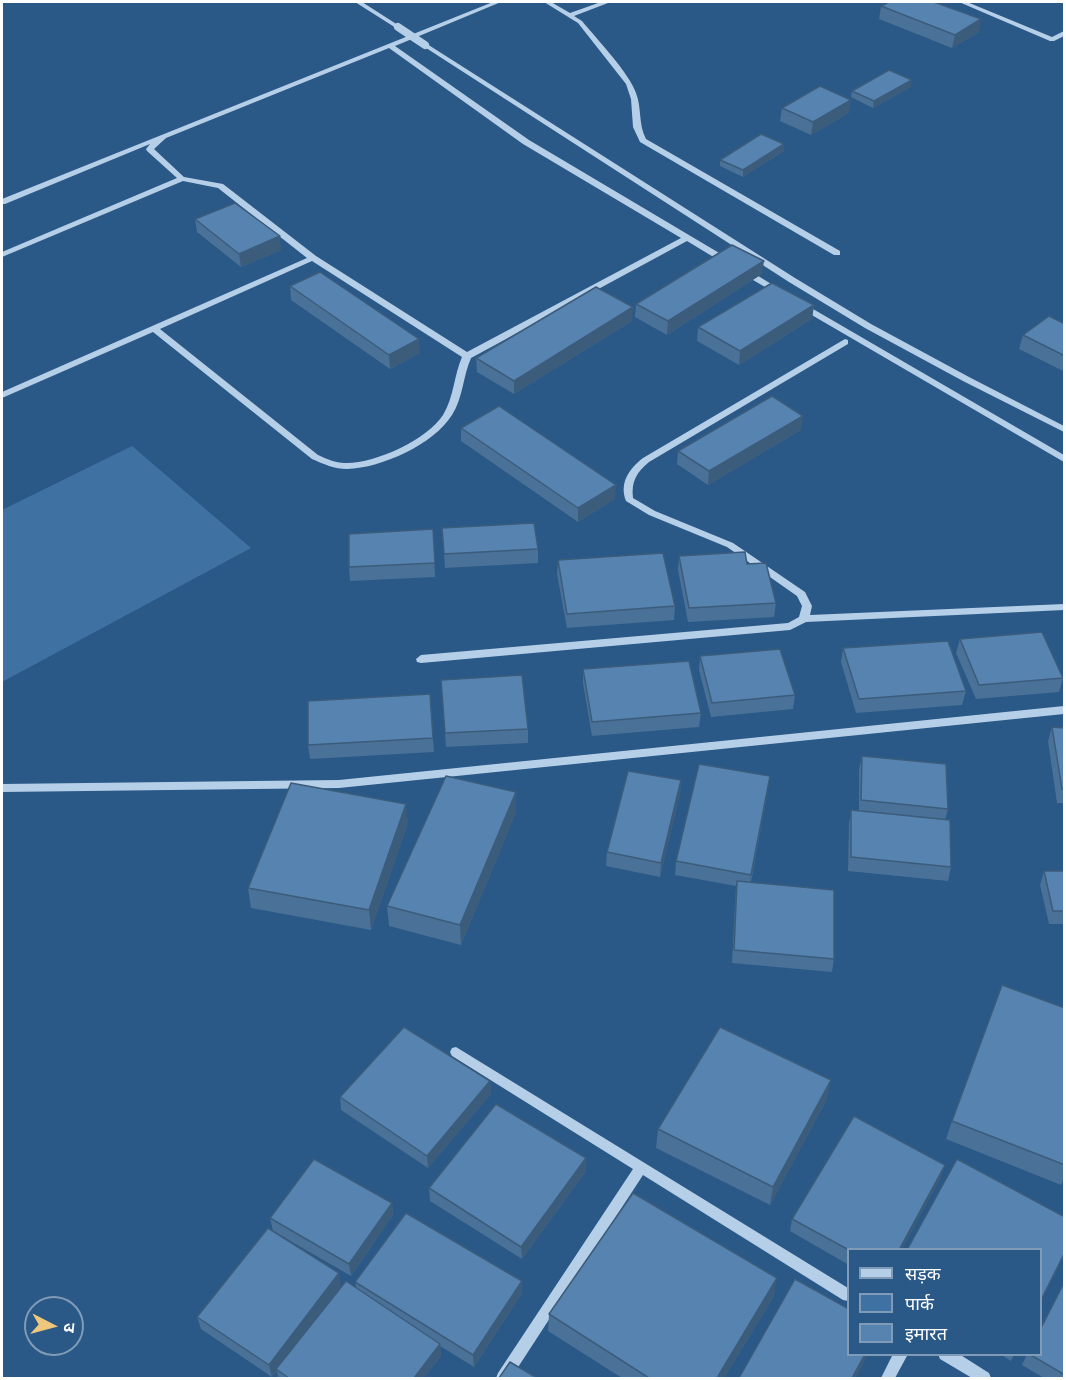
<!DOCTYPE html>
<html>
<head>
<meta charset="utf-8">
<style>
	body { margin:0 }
	#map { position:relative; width:1066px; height:1380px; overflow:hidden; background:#2a5887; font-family:"Titillium Web","Noto Sans Devanagari",sans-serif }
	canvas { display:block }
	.frame { position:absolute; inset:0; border:3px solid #fff; pointer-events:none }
	.legend { position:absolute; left:847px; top:1248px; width:195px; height:108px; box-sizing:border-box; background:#2a5887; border:2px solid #7f9bb7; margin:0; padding:8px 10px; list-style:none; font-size:18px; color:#fff }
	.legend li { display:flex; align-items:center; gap:12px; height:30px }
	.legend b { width:30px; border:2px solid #7f9bb7 }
	.north { position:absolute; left:24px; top:1296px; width:60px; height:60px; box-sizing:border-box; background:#2a5887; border:2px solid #7f9bb7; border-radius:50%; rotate:96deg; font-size:16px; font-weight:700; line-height:24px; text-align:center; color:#fff }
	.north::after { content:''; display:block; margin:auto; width:21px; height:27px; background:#eec77d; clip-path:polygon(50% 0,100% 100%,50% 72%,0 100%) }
</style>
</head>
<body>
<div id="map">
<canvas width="1066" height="1380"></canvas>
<div class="frame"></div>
<ul class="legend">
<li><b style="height:8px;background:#b6cfe8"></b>सड़क</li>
<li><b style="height:16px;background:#3f72a3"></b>पार्क</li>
<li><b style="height:16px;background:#5683b0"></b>इमारत</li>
</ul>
<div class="north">उ</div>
</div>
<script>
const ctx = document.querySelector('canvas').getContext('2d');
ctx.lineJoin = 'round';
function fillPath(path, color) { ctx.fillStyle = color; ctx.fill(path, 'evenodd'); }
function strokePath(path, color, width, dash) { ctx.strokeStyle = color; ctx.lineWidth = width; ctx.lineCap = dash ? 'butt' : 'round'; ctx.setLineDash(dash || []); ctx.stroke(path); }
const green = new Path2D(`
	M132 446 251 548 2 682V510Z`);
const minor = new Path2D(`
	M355 2H362L401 27 396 28Z
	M493 2H501L395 46 529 140 731 260V264H725L687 241 471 358C463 376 463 398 452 415 434 444 382 468 347 469 335 469 323 464 312 459L153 332 2 398V392L307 258 218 188 183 181 2 257V252L177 178 147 151 146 149 150 144 5 204H2V199ZM389 48 523 144 681 238 467 352 316 256 223 184 184 177 154 149 166 138ZM312 261 462 357C454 375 454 397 443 415 427 440 374 464 345 463 335 463 327 459 318 455L160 329Z
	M544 2H551L570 13 601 2H609L608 3 574 16 582 21C596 38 630 74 636 93 642 108 638 124 646 139L840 251V255H834L640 142 633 127 631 99 626 84 578 23Z
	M959 2H967L1052 37 1064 31V36L1054 41H1050Z
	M423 44H427L795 278 871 324 969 377 1064 426V432L963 381 865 328 789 282 423 46Z
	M741 269H747L784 292 783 294H777L741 273Z
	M801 302 1064 455V462L798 307 797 305Z
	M845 339 848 340V344L649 462C637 472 631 481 633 498L655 511 733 543 805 592 812 606 810 615 1064 604V610L806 622 790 630 421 663 417 662 416 659 421 655 788 623 799 617 802 606 797 596 727 547 649 515 626 501C619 483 629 469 643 458Z
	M1064 706V714L339 788 2 792V784L339 780Z
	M456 1047 848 1288V1301L843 1300 643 1175 511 1378H496L498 1373 633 1169 452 1056 450 1052 452 1048Z
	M893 1354H908L895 1378H881Z
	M938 1354H959L989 1373 991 1378H972L940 1359Z`);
const minorBridge = new Path2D(`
	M398 27 425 45`);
const wall = new Path2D(`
	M881 6 979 32 952 48 879 19Z
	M911 87 873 108 851 97 852 91Z
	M782 108 849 113 811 135 780 121Z
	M784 144V151L743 177 720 166V160Z
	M195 219 281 250 241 267 197 232Z
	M762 274 667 335 635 317 636 304Z
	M290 286 420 353 390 369 291 300Z
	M814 305 812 319 739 365 697 341 698 327Z
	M632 321 514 394 477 372 476 358Z
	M1065 324V372L1019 349 1023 335Z
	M461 428 615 499 578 522 461 441Z
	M801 430 708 485 677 464 678 451Z
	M442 528 538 549V563L445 568Z
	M433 529 435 577 350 581 349 567Z
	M679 556 747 564 776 603 774 617 688 622 678 570Z
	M558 560 675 606 674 620 567 628 557 574Z
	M960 639 1063 678 1059 692 976 699 956 653Z
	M843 648 966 691 962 705 856 713 841 662Z
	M700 656 795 695 793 709 711 717 699 670Z
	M583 669 701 713 699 727 592 736 583 683Z
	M441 680 528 729V743L446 747Z
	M430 694 434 752 310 759 308 745Z
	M1052 727 1065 728V803H1057L1048 741Z
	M862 756 948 809 945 820 951 867 948 881 848 871 849 824 851 810 859 811V770Z
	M681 780 680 794 660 877 606 866 607 852Z
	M768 790 751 882 834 959 832 972 732 963 736 886 675 875 676 861Z
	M516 812 461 945 389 926 387 906Z
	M408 823 371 930 251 908 248 888Z
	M1044 871H1065V924H1049L1040 885Z
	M1065 1008V1176L1061 1185 946 1139 952 1121Z
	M490 1081 491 1094 428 1168 341 1110 340 1097Z
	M827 1099 770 1205 656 1148 658 1129Z
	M586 1171 522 1259 430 1201 429 1188Z
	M941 1178 849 1250V1265L790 1231 792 1219Z
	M392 1203 393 1215 351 1276 273 1231 270 1218Z
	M522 1281V1293L474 1367 440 1346 441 1356 424 1378H278L277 1371 272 1377 201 1329 197 1317 341 1285 308 1329 356 1287 355 1282Z
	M1065 1281V1378H1044L1022 1365 1027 1354H1041Z
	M774 1296 724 1378H622L548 1331 549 1314Z
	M1000 1354H1014L1011 1361Z`);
const shadedWall = new Path2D(`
	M981 19 979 32 952 48 955 35Z
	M912 80 911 87 873 108 874 101Z
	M851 100 849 113 811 135 813 122Z
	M784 144V151L743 177V170Z
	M280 236 281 250 241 267 239 254Z
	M764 261 762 274 667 335 668 321Z
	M814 305 812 319 739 365 740 351Z
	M633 307 632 321 514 394V381Z
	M419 339 420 353 390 369 389 355Z
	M803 416 801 430 708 485 709 471Z
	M616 485 615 499 578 522V508Z
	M770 776 768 790 749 888 751 875Z
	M681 780 680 794 660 877 661 863Z
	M516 792V812L461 945 460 925Z
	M406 804 408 823 371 930 369 910Z
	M831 1080 827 1099 770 1205 773 1187Z
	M490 1081 491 1094 428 1168 427 1156Z
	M586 1158V1171L522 1259 521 1247Z
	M945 1165 941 1178 902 1250H899Z
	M392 1203 393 1215 351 1276 349 1264Z
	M1065 1252V1254L1041 1302V1300Z
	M339 1273 341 1285 272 1377 269 1365Z
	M777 1278 774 1296 724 1378H717Z
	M522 1281V1293L474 1367 473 1355Z
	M440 1344 441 1356 424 1378H414Z
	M865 1354H868L856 1378H852Z`);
const building = new Path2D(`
	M889 2H934L981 19 955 35 881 6Z
	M889 70 912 80 874 101 852 91Z
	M820 86 851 100 813 122 782 108Z
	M761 134 784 144 743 170 720 160Z
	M235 203 280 236 239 254 195 219Z
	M732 245 764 261 668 321 636 304Z
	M320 272 419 339 389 355 290 286Z
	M772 283 814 305 740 351 698 327Z
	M596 287 633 307 514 381 476 358Z
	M1049 316 1065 324V356L1023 335Z
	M772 396 803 416 709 471 678 451Z
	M499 406 616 485 578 508 461 428Z
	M534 523 538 549 444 554 442 528Z
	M433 529 435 563 349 567V534Z
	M745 552 747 564 766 563 776 603 689 608 679 556Z
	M663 553 675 606 567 614 558 560Z
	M1042 632 1063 678 979 685 960 639Z
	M948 641 966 691 859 699 843 648Z
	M780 649 795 695 712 703 700 656Z
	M689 661 701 713 592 722 583 669Z
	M522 675 528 729 445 733 441 680Z
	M430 694 433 738 308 745V701Z
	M1052 727 1065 728V789H1062Z
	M862 756 946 764 948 809 861 800Z
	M699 764 770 776 751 875 676 861Z
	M628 771 681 780 661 863 607 852Z
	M446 776 516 792 460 925 387 906Z
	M291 783 406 804 369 910 248 888Z
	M851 810 950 820 951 867 851 857Z
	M1044 871H1065V911H1053Z
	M737 881 834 890V959L734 950Z
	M1002 985 1065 1008V1165L952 1121Z
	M404 1027 490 1081 427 1156 340 1097Z
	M720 1027 831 1080 773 1187 658 1129Z
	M496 1104 586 1158 521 1247 429 1188Z
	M854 1116 945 1165 899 1250H849L792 1219Z
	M314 1159 392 1203 349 1264 270 1218Z
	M957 1159 1065 1217V1252L1041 1300V1250H907Z
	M633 1193 777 1278 717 1378H649L549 1314Z
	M406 1213 522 1281 473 1355 355 1282Z
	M268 1228 339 1273 269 1365 197 1317Z
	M795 1279 849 1309V1354H865L852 1378H739Z
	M346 1281 440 1344 414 1378H289L276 1369Z
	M1065 1281V1375L1029 1354H1041V1328Z
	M510 1362 537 1378H499Z`);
fillPath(green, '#3f72a3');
fillPath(minor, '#b6cfe8');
strokePath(minorBridge, '#b6cfe8', 8);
fillPath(wall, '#4a7197');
fillPath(shadedWall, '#3c5c7b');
fillPath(building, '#5683b0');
strokePath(building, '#3c5c7b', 1.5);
</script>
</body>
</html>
